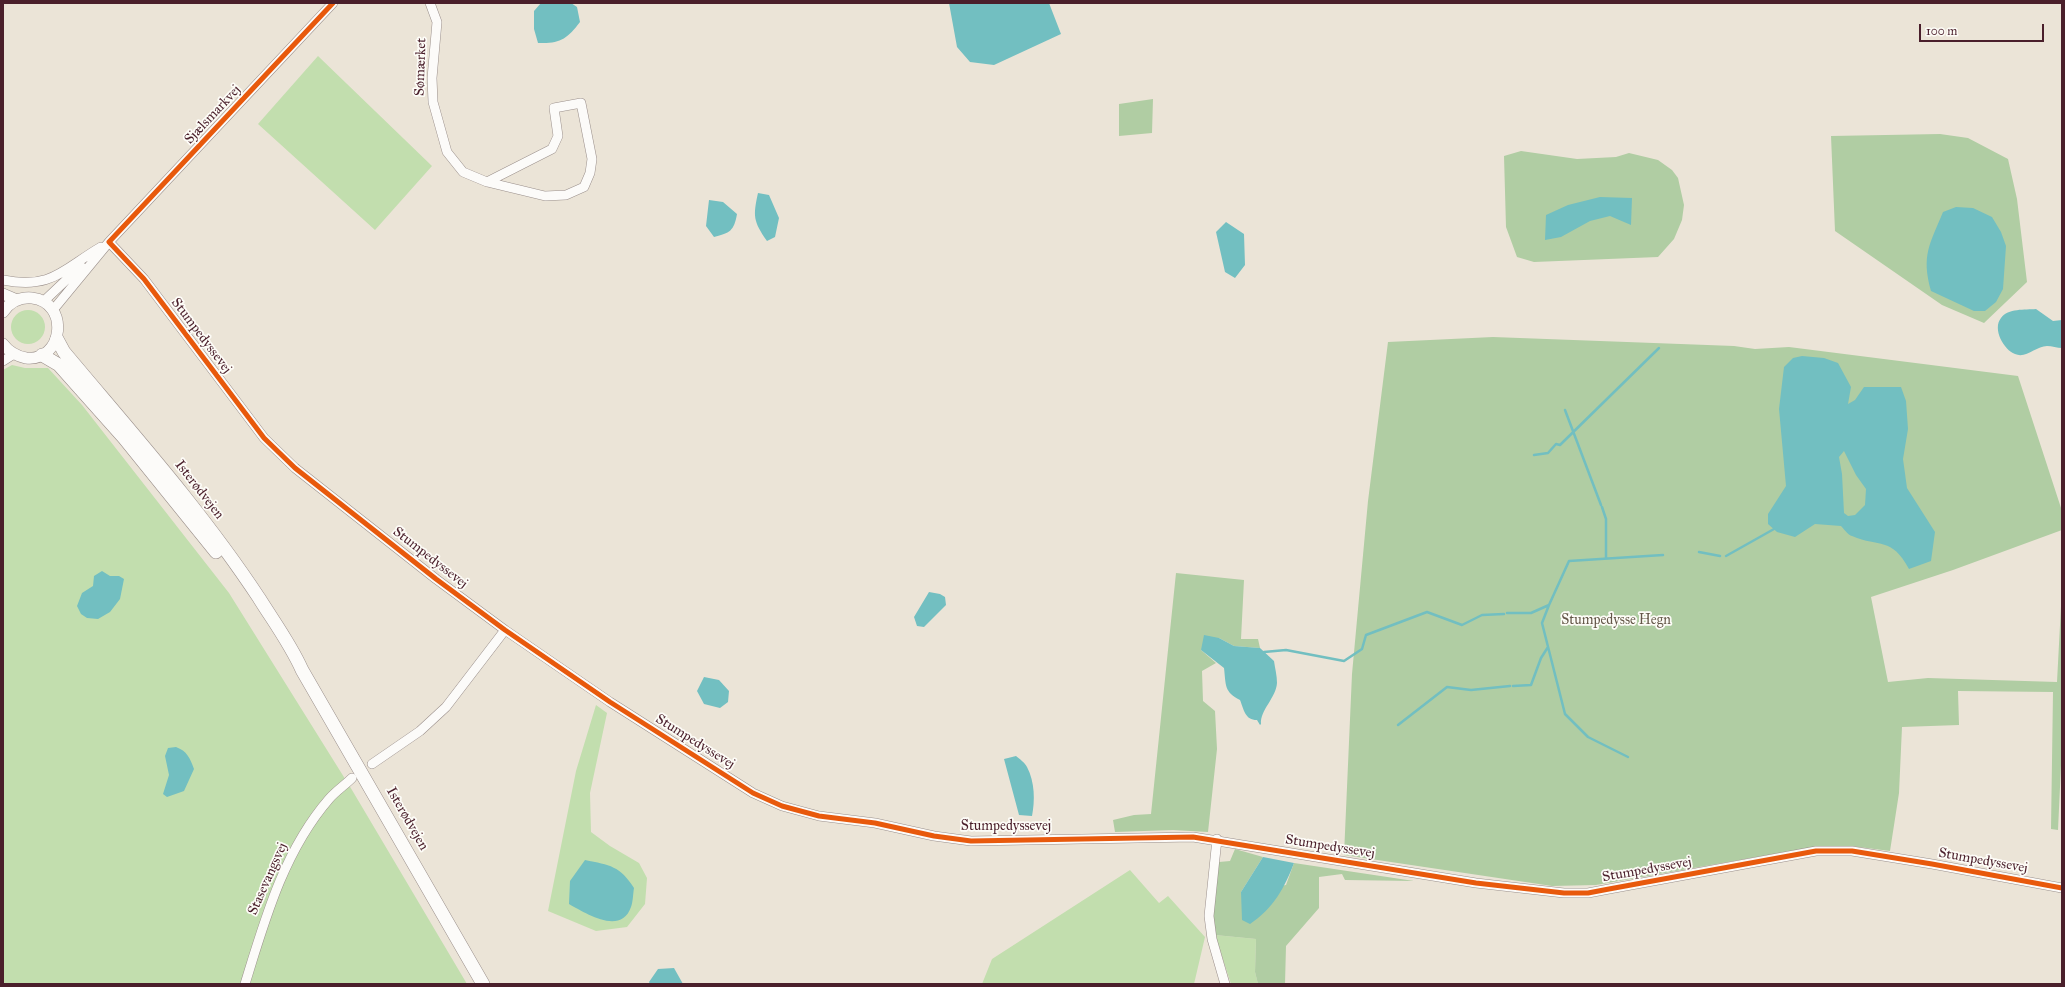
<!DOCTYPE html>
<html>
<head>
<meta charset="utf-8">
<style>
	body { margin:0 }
	#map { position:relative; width:2065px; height:987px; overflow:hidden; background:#ebe4d7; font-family:"IM FELL Great Primer",serif }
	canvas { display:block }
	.frame { position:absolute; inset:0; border:4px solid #4a1f2b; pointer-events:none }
	.scale { position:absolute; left:1919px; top:24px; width:125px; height:18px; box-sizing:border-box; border:2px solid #4a1f2b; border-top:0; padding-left:5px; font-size:12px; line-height:14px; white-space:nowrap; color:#4a1f2b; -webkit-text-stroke:3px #fdfcf7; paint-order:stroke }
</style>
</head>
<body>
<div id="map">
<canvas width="2065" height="987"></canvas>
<div class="frame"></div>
<div class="scale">100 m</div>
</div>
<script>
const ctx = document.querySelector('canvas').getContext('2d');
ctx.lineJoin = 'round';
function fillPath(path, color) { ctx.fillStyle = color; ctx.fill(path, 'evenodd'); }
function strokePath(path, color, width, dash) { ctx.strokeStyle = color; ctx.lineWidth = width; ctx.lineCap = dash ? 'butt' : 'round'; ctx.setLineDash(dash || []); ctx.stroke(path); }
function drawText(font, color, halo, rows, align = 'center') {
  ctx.font = font + ' "IM FELL Great Primer",serif'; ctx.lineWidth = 3.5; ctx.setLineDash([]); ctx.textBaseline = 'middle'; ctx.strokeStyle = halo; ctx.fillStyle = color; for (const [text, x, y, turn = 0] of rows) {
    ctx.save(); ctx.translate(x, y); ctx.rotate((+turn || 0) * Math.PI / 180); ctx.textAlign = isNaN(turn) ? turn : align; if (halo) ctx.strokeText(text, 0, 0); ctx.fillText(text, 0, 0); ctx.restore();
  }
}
const green = new Path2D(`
	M318 56 432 166 375 230 258 124Z
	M11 327a17 17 0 1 1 34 0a17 17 0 1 1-34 0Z
	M12 365 25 368H48L82 405 229 593 352 790 467 984H3V370Z
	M596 705 607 713 590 793 591 832 610 846 639 863 647 878 645 904 627 927 596 931 548 911 576 771Z
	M1130 870 1159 903 1168 896 1205 937 1194 984H982L992 959Z
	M1215 935 1256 939 1255 972 1258 984H1231Z`);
const forest = new Path2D(`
	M1153 99 1152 133 1119 136V104Z
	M1940 134 1968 138 2008 159 2017 199 2027 282 1984 323 1942 305 1835 231 1831 136Z
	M1521 151 1577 159 1616 157 1629 153 1658 160 1672 170 1678 178 1684 205 1682 220 1674 239 1658 257 1534 262 1517 257 1506 227 1504 156Z
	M1493 337 1734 346 1755 349 1789 347 2018 376 2062 511V530L1953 570 1871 597 1888 682 1928 678 2057 682 2062 587V744L2058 830 2051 829 2053 692 1958 691 1959 725 1902 727 1899 793 1890 851 1851 846 1814 847 1596 885 1552 886 1344 855 1352 674 1368 501 1388 342Z
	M1176 573 1244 580 1241 639H1258L1260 648 1234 646 1219 638 1201 650 1216 663 1202 671 1203 701 1215 711 1217 749 1208 832 1173 830 1115 832 1113 820 1134 815 1151 814Z
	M1235 849 1263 857 1241 892 1286 885 1294 863 1414 881 1345 880 1342 874 1319 877V908L1286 946 1285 984H1258L1255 972 1256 939 1215 935 1213 916 1219 862 1230 861Z`);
const water = new Path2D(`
	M541 3H571L577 7 580 22C567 39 560 44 538 43L534 29V11Z
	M949 3H1049L1061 34 994 65 970 62 957 47Z
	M758 193 769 195 779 218 775 237 767 241C753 221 753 216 758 193Z
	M1600 197 1632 198 1631 225 1610 216 1590 221 1561 237 1545 240 1546 215 1568 205Z
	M709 200 723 202 737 214C734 231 730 233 714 237L706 226Z
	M1956 207 1973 208 1992 217 2001 232 2006 246 2003 289 1996 302 1985 311H1974L1931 291C1921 255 1930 244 1943 212Z
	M1226 222 1244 234 1245 265 1235 278 1225 272 1216 232Z
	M2036 309 2053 321 2062 320V348C2057 348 2052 346 2047 346 2036 346 2026 359 2015 354 2004 350 1992 329 2001 318 2008 308 2025 310 2036 309Z
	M1802 356 1824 358 1838 363 1851 387 1848 404 1855 400 1864 387H1901L1906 401 1908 429 1903 459 1907 488 1935 532 1931 561 1909 569C1891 536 1880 548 1852 536 1848 535 1844 529 1841 526L1815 524 1795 537 1777 532 1768 524V514L1786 486 1779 409 1784 367 1793 358ZM1844 451 1856 475 1866 489 1865 505 1855 515 1848 516 1844 513 1842 474 1839 457Z
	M102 571 110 576H119L124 579 120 599 110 612 98 619 87 618 81 614 77 606 82 593 93 586 94 576Z
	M929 592 940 594 945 597 946 605 924 627 917 626 914 617Z
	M1204 635 1219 638 1234 646 1260 648 1274 661C1275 668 1277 676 1277 683 1276 698 1260 710 1261 724L1260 725 1257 720C1245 720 1244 710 1240 700 1224 692 1226 685 1224 668L1201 650Z
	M704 677 719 680 729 691 728 702 720 708 704 704 697 691Z
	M176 747C187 751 190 758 194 769L184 791 167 797 163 794 169 775 165 756 168 748Z
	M1016 756C1020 759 1025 763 1027 767 1035 782 1035 801 1032 816L1019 815 1004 759Z
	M1263 857 1294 863C1285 887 1273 909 1250 924L1242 920 1241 892Z
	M585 860C610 865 620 866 634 888 633 894 633 902 631 907 621 936 585 913 569 904L570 881Z
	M674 968 683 984H650L649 982 658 969Z`);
const stream = new Path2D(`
	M1565 410 1601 505
	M1534 455 1548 453 1556 444 1560 445 1659 348
	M1602 507 1606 519V558
	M1699 552 1720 556
	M1726 556 1774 529
	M1549 605 1542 623 1565 714 1588 737 1628 757
	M1507 613H1531L1549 605 1569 561 1663 555
	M1264 652 1286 650 1344 661 1362 649 1366 635 1427 612 1462 625 1482 615 1504 614
	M1513 686 1531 685 1541 658 1548 647
	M1398 725 1447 687 1471 690 1510 686`);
const minor = new Path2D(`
	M430 3 437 22 432 78 433 102 447 152 463 172 487 182 545 196 566 195 584 187 590 173 592 159 581 103 554 108 558 136 552 149 487 182
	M109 242 144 279 264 438 295 468 436 579 505 630 610 702 753 793 782 806 819 816 875 823 934 836 971 841 1193 837 1476 883 1564 893H1588L1609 889 1816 851H1852L1932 864 2062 888
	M3 280C52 290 63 269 101 247
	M44 301 81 266
	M53 310 109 242 333 3
	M3 361 14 354
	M372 764 420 731 446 707 505 630
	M1217 839 1209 916 1212 939 1225 984
	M245 984C265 919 284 851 329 799 336 791 345 785 352 778`);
const major = new Path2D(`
	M3 294 17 300
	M3 312C10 302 20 297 32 298 70 302 64 362 26 358 16 356 9 352 3 344`);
const highway = new Path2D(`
	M57 339 64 352C131 432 201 510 259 598 274 622 291 645 302 670L483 984
	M42 355 59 365 67 374 124 438 216 552`);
const cycleway = new Path2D(`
	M333 3 109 242 144 279 264 438 295 468 436 579 505 630 610 702 753 793 782 806 819 816 875 823 934 836 971 841 1193 837 1476 883 1564 893H1588L1609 889 1816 851H1852L1932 864 2062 888`);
const streetNames = [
	["Sømærket",421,67,-88],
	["Sjælsmarkvej",213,115,-47],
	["Stumpedyssevej",201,336,53],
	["Isterødvejen",199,490,52],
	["Stumpedyssevej",430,558,38],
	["Stumpedyssevej",695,742,32],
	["Isterødvejen",407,819,60],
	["Stumpedyssevej",1006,827],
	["Stumpedyssevej",1330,847,9],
	["Stumpedyssevej",1983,861,10],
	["Stumpedyssevej",1647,870,-10],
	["Stasevangsvej",268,879,-66]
];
const parkNames = [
	["Stumpedysse Hegn",1616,621]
];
fillPath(green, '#c2deae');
fillPath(forest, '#b0cda3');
fillPath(water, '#72bfc1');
strokePath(stream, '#72bfc1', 2.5);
strokePath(minor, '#9a8f8b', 10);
strokePath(major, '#9a8f8b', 12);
strokePath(highway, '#9a8f8b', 14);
strokePath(minor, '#fcfbf9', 9);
strokePath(major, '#fcfbf9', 11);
strokePath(highway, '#fcfbf9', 13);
strokePath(cycleway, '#e8590c', 5);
drawText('14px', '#4a1f2b', '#fdfcf7', streetNames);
drawText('14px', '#645748', '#fdfcf7', parkNames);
</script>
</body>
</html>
